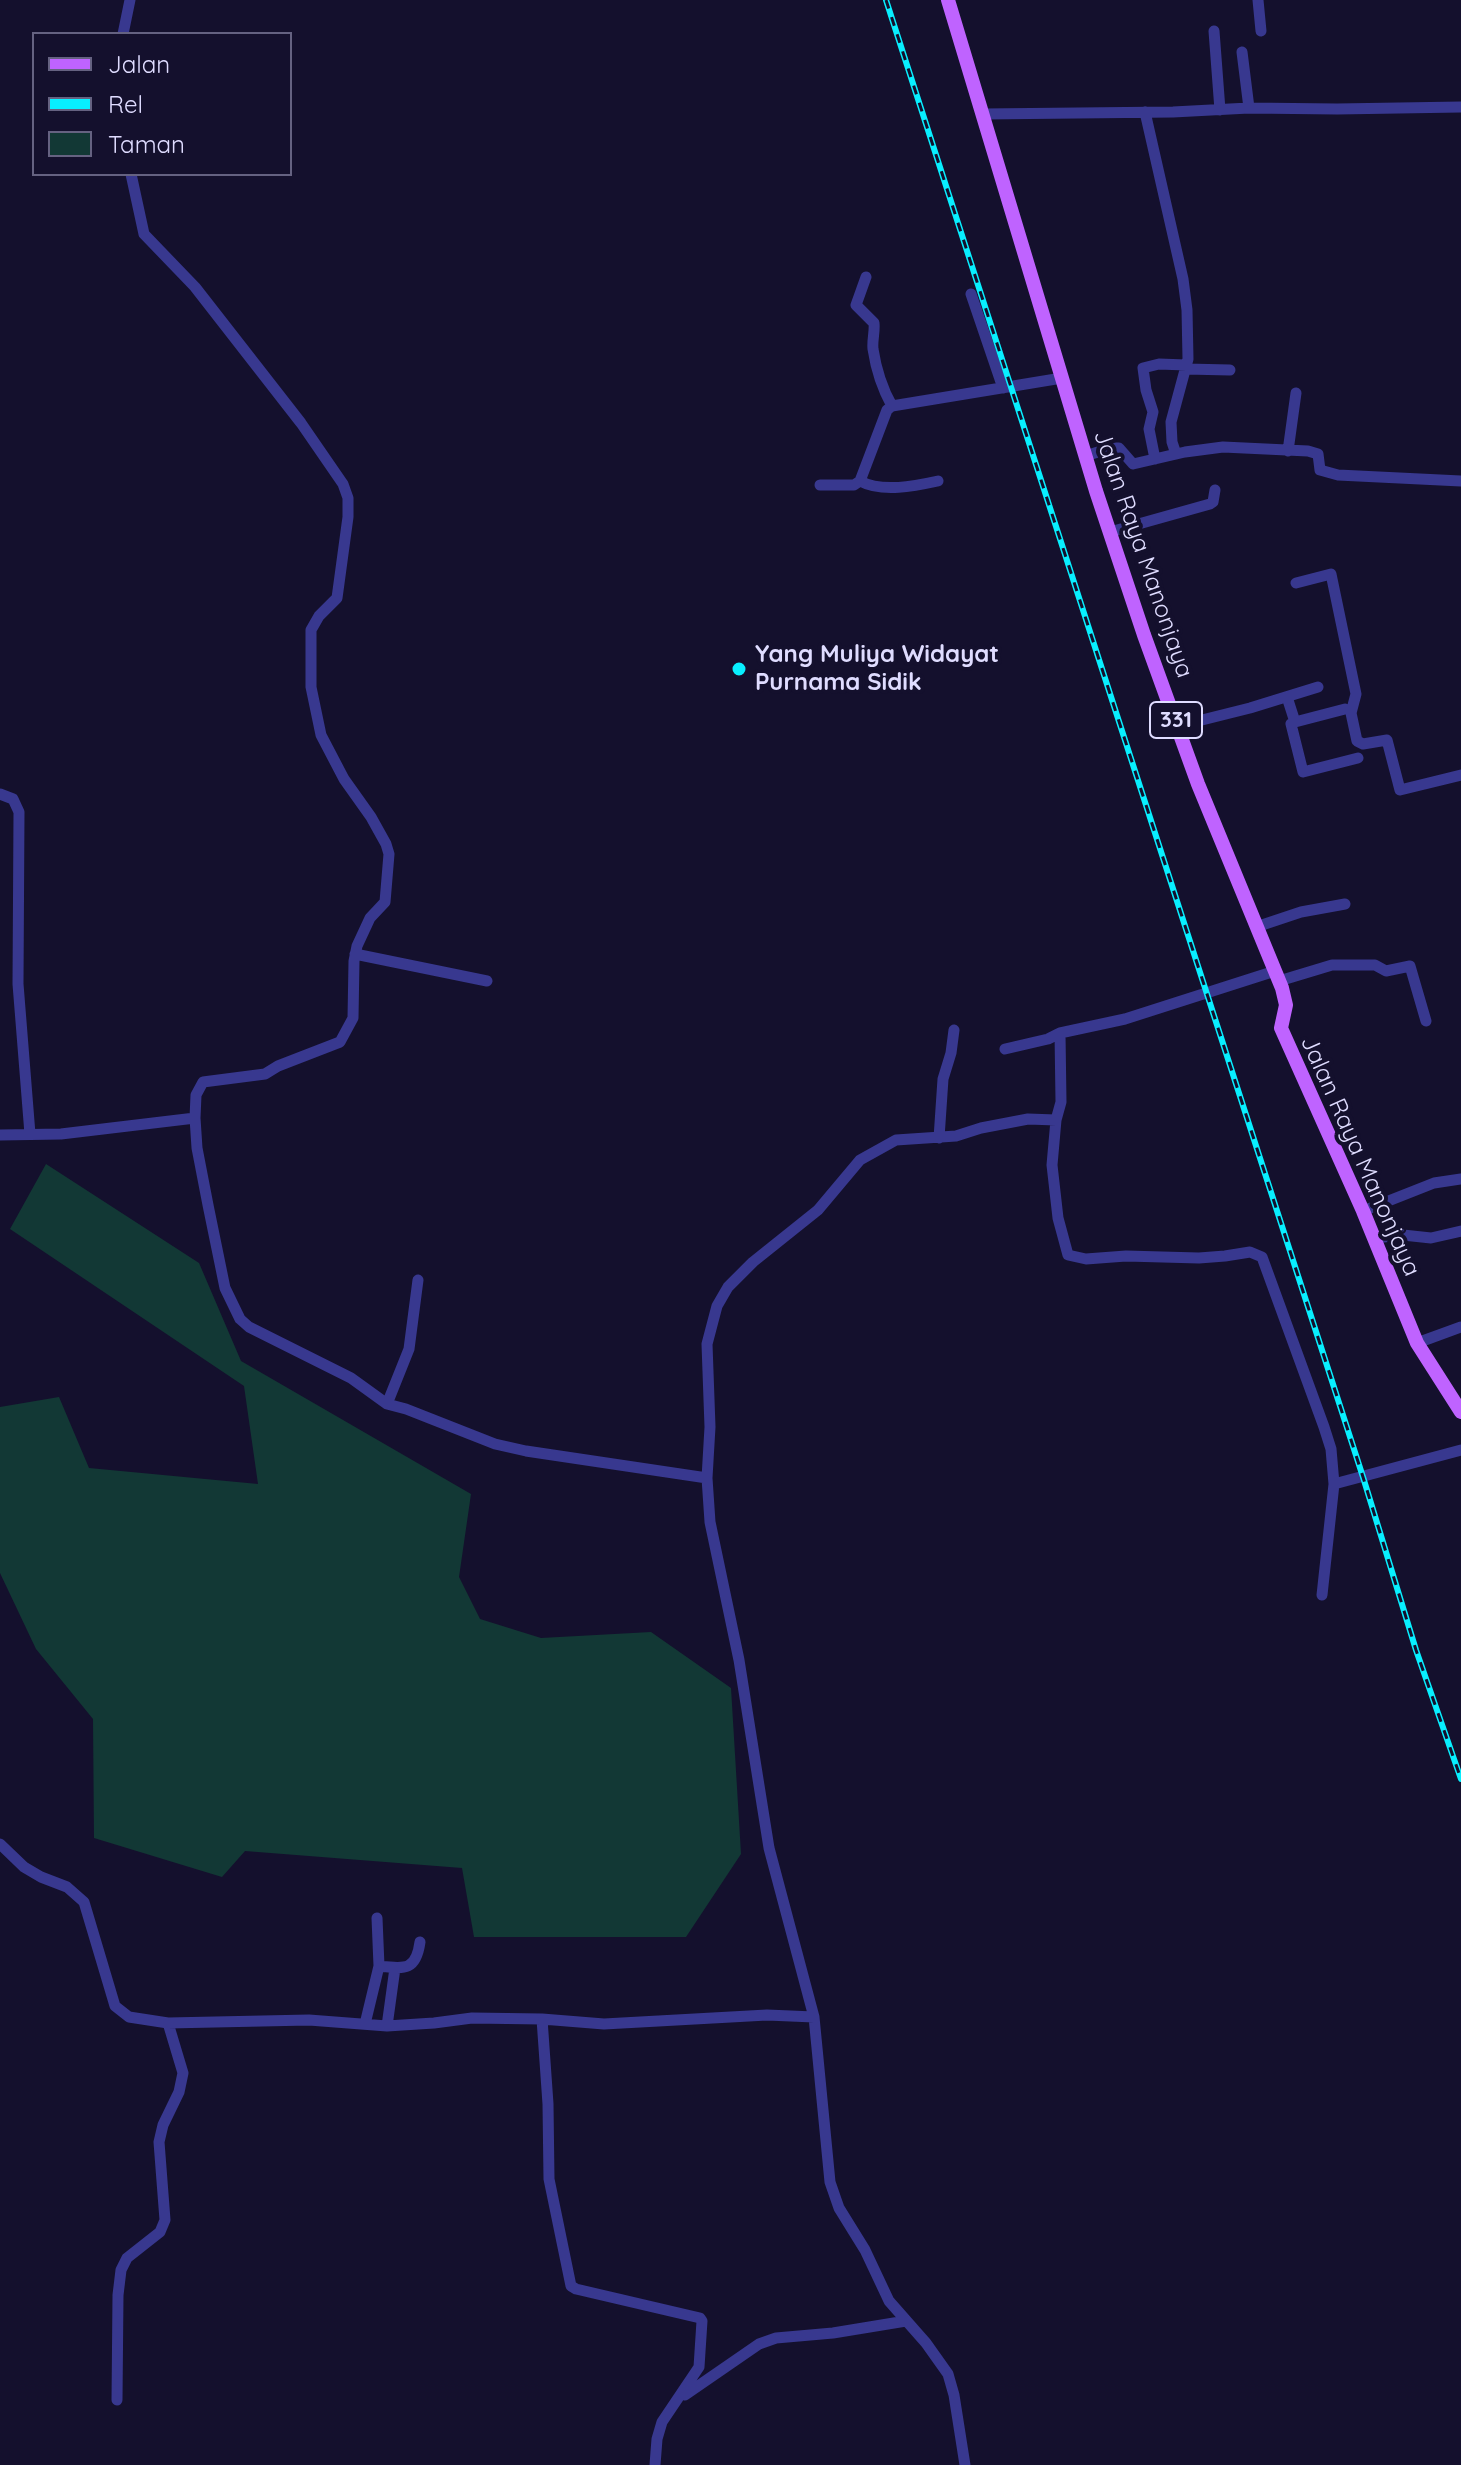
<!DOCTYPE html>
<html>
<head>
<meta charset="utf-8">
<style>
	body { margin:0 }
	#map { position:relative; width:1461px; height:2465px; overflow:hidden; background:#14102d; font-family:Quicksand,sans-serif }
	canvas { display:block }
	.legend { position:absolute; left:32px; top:32px; width:260px; height:144px; box-sizing:border-box; background:#14102d; border:2px solid #656281; margin:0; padding:10px 14px; list-style:none; font-size:24px; color:#dfdcff }
	.legend li { display:flex; align-items:center; gap:16px; height:40px }
	.legend b { width:40px; border:2px solid #656281 }
</style>
</head>
<body>
<div id="map">
<canvas width="1461" height="2465"></canvas>
<ul class="legend">
<li><b style="height:10px;background:#bf63ff"></b>Jalan</li>
<li><b style="height:10px;background:#08efff"></b>Rel</li>
<li><b style="height:22px;background:#123835"></b>Taman</li>
</ul>
</div>
<script>
const ctx = document.querySelector('canvas').getContext('2d');
ctx.lineJoin = 'round';
function fillPath(path, color) { ctx.fillStyle = color; ctx.fill(path, 'evenodd'); }
function strokePath(path, color, width, dash) { ctx.strokeStyle = color; ctx.lineWidth = width; ctx.lineCap = dash ? 'butt' : 'round'; ctx.setLineDash(dash || []); ctx.stroke(path); }
function drawText(font, color, halo, rows, align = 'center') {
  ctx.font = font + ' Quicksand,sans-serif'; ctx.lineWidth = 8; ctx.setLineDash([]); ctx.textBaseline = 'middle'; ctx.strokeStyle = halo; ctx.fillStyle = color; for (const [text, x, y, turn = 0] of rows) {
    ctx.save(); ctx.translate(x, y); ctx.rotate((+turn || 0) * Math.PI / 180); ctx.textAlign = isNaN(turn) ? turn : align; if (halo) ctx.strokeText(text, 0, 0); ctx.fillText(text, 0, 0); ctx.restore();
  }
}
const green = new Path2D(`
	M46 1164 199 1263 241 1361 471 1494 459 1577 480 1619 541 1638 651 1632 731 1688 741 1854 686 1937H474L462 1868 245 1851 222 1877 94 1838 93 1719 36 1649 0 1573V1407L59 1397 89 1468 258 1484 244 1386 10 1229Z`);
const minor = new Path2D(`
	M1258 0 1261 31
	M1214 31 1220 110
	M123 34 130 0
	M1242 52 1249 108
	M1145 112 1183 279 1187 310 1188 359 1171 422 1172 442 1176 454
	M983 114 1173 112 1249 108 1337 109 1461 107
	M131 174 144 234 195 287 301 423 343 484 348 498V517L337 598 319 616 311 630V687L321 735 344 779 371 817 386 844 389 854 385 902 370 918 357 946 354 961 353 1018 340 1042 278 1066 265 1074 203 1082 196 1095 195 1118 197 1148 208 1205 225 1288 240 1319 249 1327 351 1378 387 1404 406 1409 495 1444 526 1451 707 1478
	M866 277 856 305 874 323C875 332 872 340 873 349 876 369 882 388 892 406
	M971 294 1003 388
	M1186 369 1230 370
	M1288 451 1296 393
	M1085 456 1111 448H1119L1133 464 1185 452 1223 447 1308 451 1318 454 1320 470 1338 475 1461 481
	M1155 459 1149 429 1153 412 1146 390 1143 368 1159 364 1186 365
	M860 481C882 493 915 486 938 481
	M820 485H854L860 481 887 410 892 406 1062 378
	M1110 532 1210 504 1213 502 1215 490
	M1296 583 1331 574 1356 694 1351 713 1357 741 1363 744 1387 740 1400 790 1461 775
	M1287 697 1295 722 1291 724 1303 772 1358 758
	M1295 722 1345 709
	M1178 726 1250 708 1318 687
	M0 794 13 799 19 812 18 984 30 1134
	M1256 927 1301 912 1345 904
	M355 954 487 981
	M1275 971 1125 1019 1060 1033 1061 1102 1056 1120 1052 1165 1058 1218 1068 1255 1086 1259 1126 1256 1199 1258 1225 1256 1250 1252 1262 1257 1324 1427 1331 1449 1334 1484 1461 1450
	M1279 981 1332 965H1375L1386 971 1410 966 1426 1021
	M1005 1049 1048 1039 1060 1033
	M0 1135 61 1134 195 1118
	M939 1138 943 1079 951 1053 954 1030
	M1363 1211 1434 1183 1461 1179
	M1374 1238 1403 1235 1431 1238 1461 1231
	M1417 1343 1461 1327
	M387 1404 409 1349 418 1280
	M1322 1595 1334 1484
	M0 1844 24 1867 41 1877 67 1887 84 1902 115 2006 129 2017 168 2023 309 2020 387 2026 434 2023 472 2018 542 2019 604 2024 767 2015 814 2017
	M379 1966C405 1969 416 1971 420 1942
	M542 2019 548 2104 549 2179 571 2286 576 2289 700 2318 702 2321 699 2367 662 2422 657 2439 655 2465
	M365 2024 379 1966 377 1918
	M387 2026 395 1968
	M685 2395 759 2344 776 2338 833 2333 906 2321
	M117 2400 118 2295 121 2270 127 2258 160 2232 165 2220 159 2142 163 2125 179 2092 183 2073 168 2023
	M965 2465 954 2395 948 2374 926 2343 889 2301 865 2250 839 2208 830 2182 814 2017 769 1848 739 1660 710 1522 707 1478 710 1427 707 1344 717 1306 728 1287 753 1262 818 1210 860 1160 896 1140 956 1136 981 1128 1028 1119 1056 1120`);
const major = new Path2D(`
	M948 0 1096 491 1144 635 1198 784 1282 988 1286 1005 1281 1028 1363 1211 1417 1343 1461 1412`);
const rail = new Path2D(`
	M886 0 1363 1477 1416 1650 1461 1779`);
const markers = [
	[739,669,8,"#08efff"]
];
const shields = [
	[1176,720,52]
];
const shieldNames = [
	["331",1176,720]
];
const streetNames = [
	["Jalan Raya Manonjaya",1143,554,71],
	["Jalan Raya Manonjaya",1360,1156,66]
];
const poiNames = [
	["Yang Muliya Widayat",755,655],
	["Purnama Sidik",755,683]
];
fillPath(green, '#123835');
strokePath(minor, '#38388f', 11);
strokePath(major, '#bf63ff', 14);
strokePath(rail, '#08efff', 6);
strokePath(rail, '#14102d', 3, [9]);
for (const [x, y, r, color] of markers) { const dot = new Path2D(); dot.arc(x, y, r, 0, 2 * Math.PI); ctx.fillStyle = color; ctx.fill(dot); strokePath(dot, '#14102d', 3); }
for (const [x, y, w] of shields) { const box = new Path2D(); box.roundRect(x - w / 2, y - 18, w, 36, 6); ctx.fillStyle = '#14102d'; ctx.fill(box); strokePath(box, '#dfdcff', 2); }
drawText('bold 22px', '#dfdcff', null, shieldNames);
drawText('24px', '#dfdcff', '#14102d', streetNames);
drawText('bold 24px', '#dfdcff', '#14102d', poiNames, 'left');
</script>
</body>
</html>
